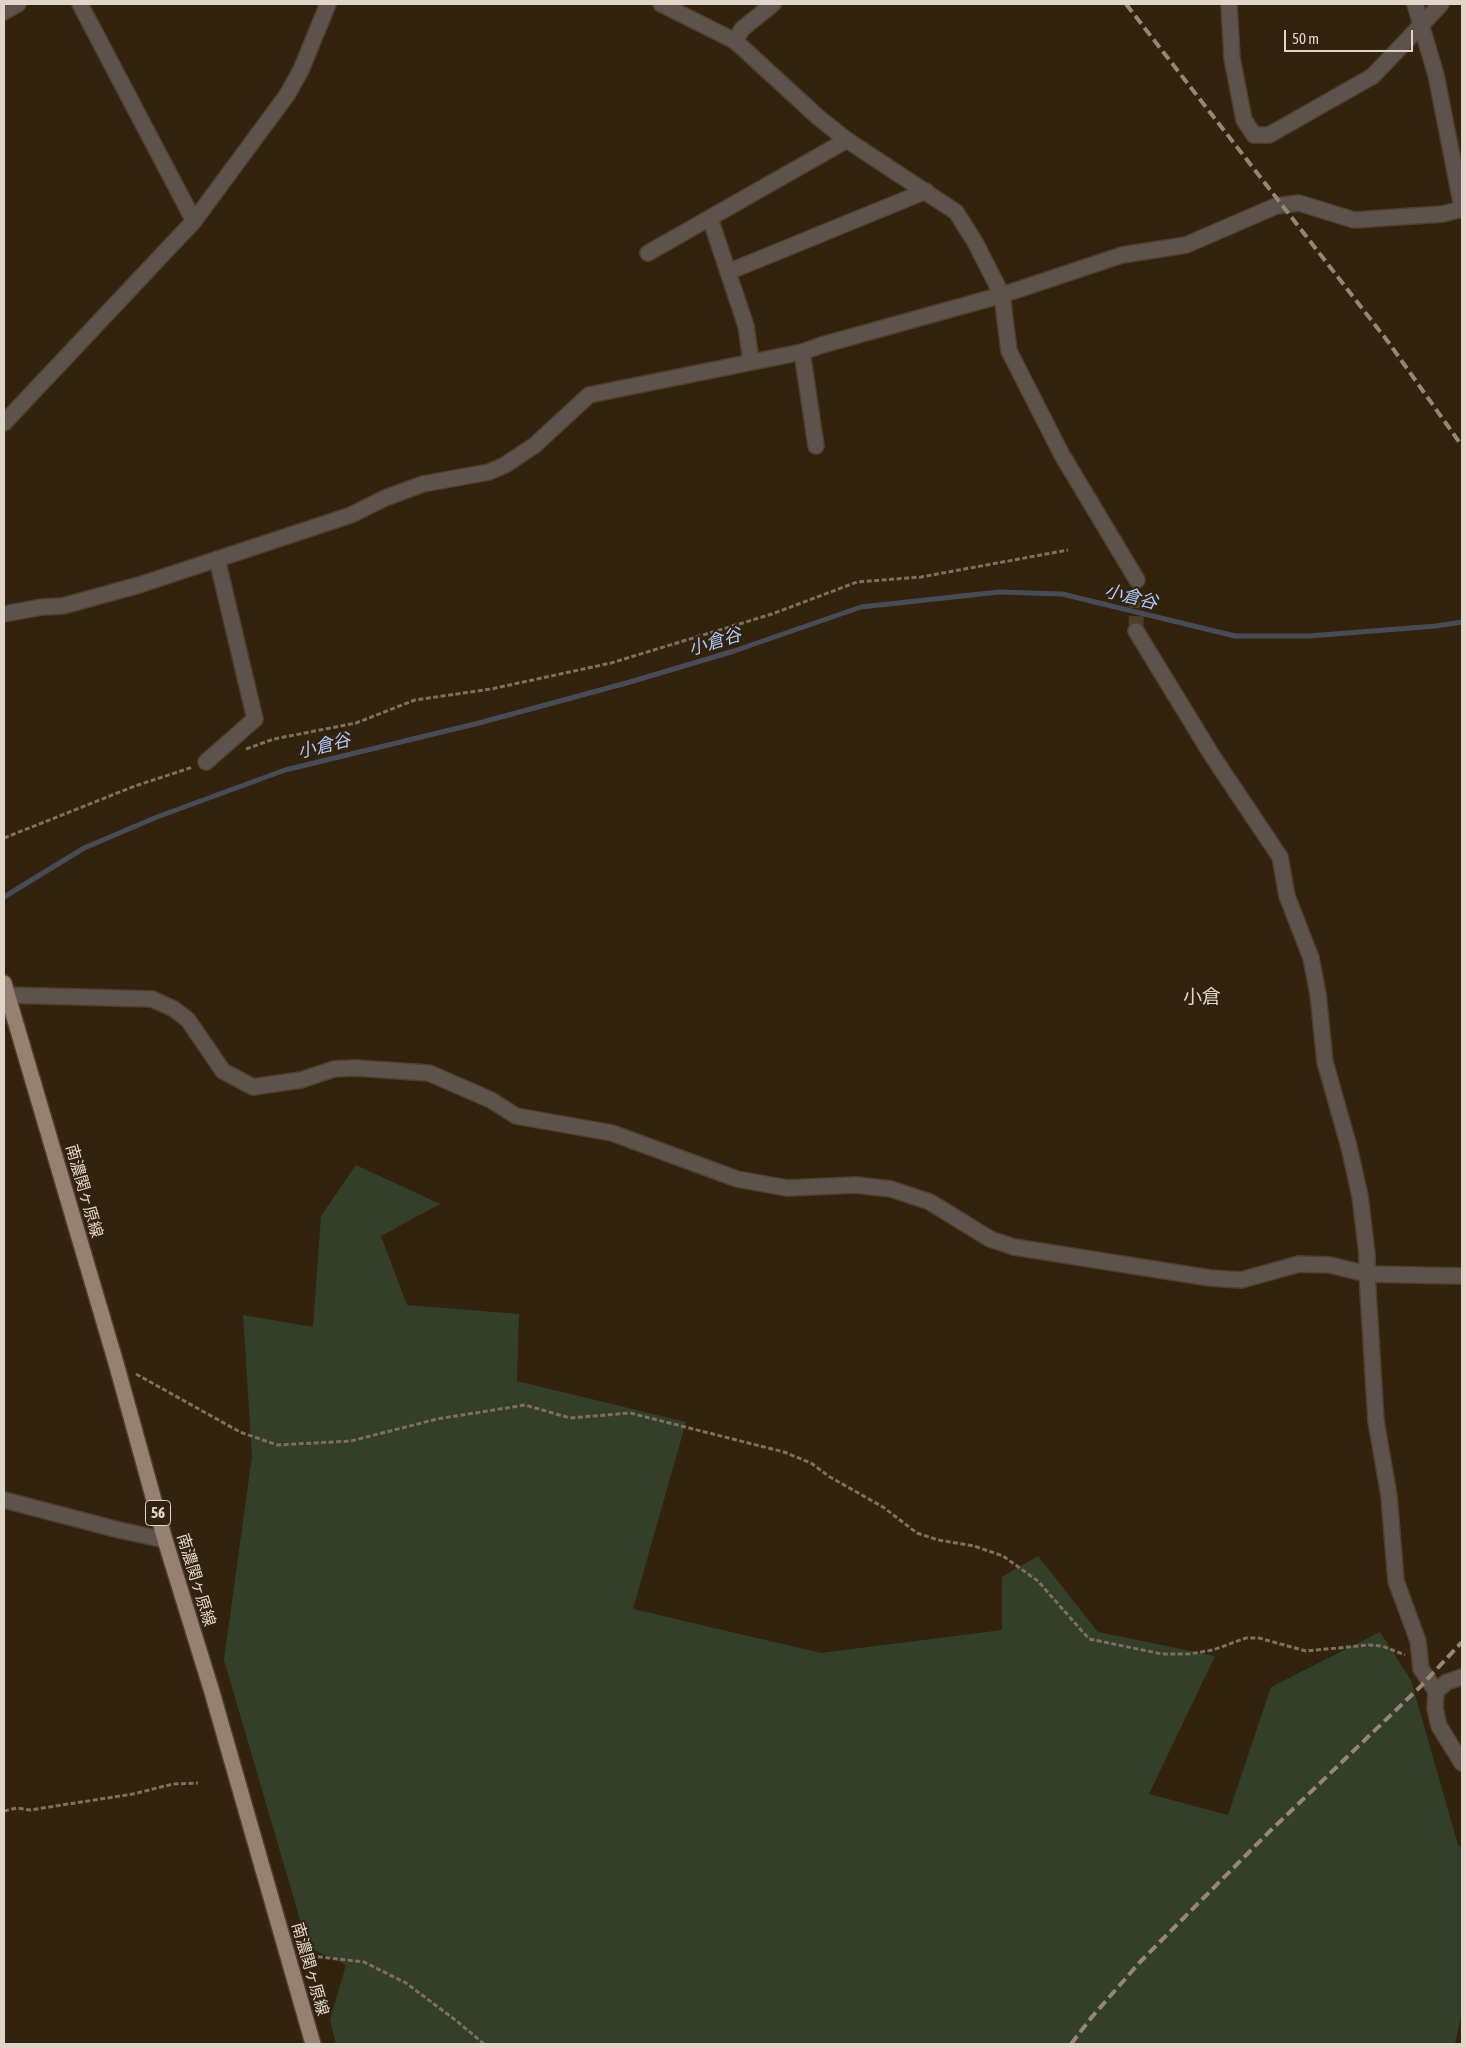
<!DOCTYPE html>
<html>
<head>
<meta charset="utf-8">
<style>
	body { margin:0 }
	#map { position:relative; width:1466px; height:2048px; overflow:hidden; background:#33220e; font-family:"Asap Condensed",sans-serif }
	canvas { display:block }
	.frame { position:absolute; inset:0; border:5px solid #e1d5c9; pointer-events:none }
	.scale { position:absolute; left:1284px; top:30px; width:129px; height:22px; box-sizing:border-box; border:2px solid #e1d5c9; border-top:0; padding-left:6px; font-size:15px; line-height:18px; white-space:nowrap; color:#e1d5c9; -webkit-text-stroke:4px #33220e; paint-order:stroke }
</style>
</head>
<body>
<div id="map">
<canvas width="1466" height="2048"></canvas>
<div class="frame"></div>
<div class="scale">50 m</div>
</div>
<script>
const ctx = document.querySelector('canvas').getContext('2d');
ctx.lineJoin = 'round';
function fillPath(path, color) { ctx.fillStyle = color; ctx.fill(path, 'evenodd'); }
function strokePath(path, color, width, dash) { ctx.strokeStyle = color; ctx.lineWidth = width; ctx.lineCap = dash ? 'butt' : 'round'; ctx.setLineDash(dash || []); ctx.stroke(path); }
function drawText(font, color, halo, rows, align = 'center') {
  ctx.font = font + ' "Asap Condensed","Noto Sans JP",sans-serif'; ctx.lineWidth = 4; ctx.setLineDash([]); ctx.textBaseline = 'middle'; ctx.strokeStyle = halo; ctx.fillStyle = color; for (const [text, x, y, turn = 0] of rows) {
    ctx.save(); ctx.translate(x, y); ctx.rotate((+turn || 0) * Math.PI / 180); ctx.textAlign = isNaN(turn) ? turn : align; if (halo) ctx.strokeText(text, 0, 0); ctx.fillText(text, 0, 0); ctx.restore();
  }
}
const green = new Path2D(`
	M356 1165 440 1204 381 1236 407 1305 519 1314 517 1381 686 1422 633 1609 821 1653 1002 1630V1577L1038 1556 1098 1632 1215 1656 1149 1794 1228 1815 1271 1687 1380 1632 1411 1680 1458 1845 1462 1849V2011L1455 2044H336L330 2020 346 1965 308 1947 224 1660 252 1456 243 1315 313 1327 321 1216Z`);
const stream = new Path2D(`
	M4 897 84 848 157 817 285 770 479 723 630 682 734 651 861 607 999 592 1062 594 1235 636H1309L1436 626 1462 622`);
const minorTunnel = new Path2D(`
	M1136 631 1137 580`);
const path = new Path2D(`
	M246 749 274 739 356 723 415 700 491 689 611 663 772 614 857 582 921 577 1068 550
	M4 838 135 786 193 767
	M136 1374 240 1432 277 1445 351 1441 437 1419 525 1405 570 1418 630 1413 784 1452 811 1463 830 1477 883 1507 917 1533 938 1540 974 1546 1003 1556 1038 1581 1089 1639 1162 1654H1189L1213 1650 1246 1638H1259L1306 1651 1369 1645 1382 1646 1405 1655
	M4 1811 17 1808 30 1810 133 1794 173 1784 198 1783
	M303 1955 364 1962 406 1983 458 2022 484 2044`);
const minor = new Path2D(`
	M80 4 194 221
	M661 4 735 41 819 118 847 140 956 212 975 242 1002 295 1009 351 1062 455 1137 580
	M1229 4 1232 58 1244 120 1254 135H1269L1373 76 1441 4
	M1415 4 1436 75 1462 207
	M4 12 18 4
	M735 41 742 29 773 4
	M710 218 746 326 751 361
	M648 253 847 140
	M728 272 926 191
	M802 352 816 446
	M4 423 194 221 287 95 301 70 328 4
	M4 614 42 607 63 606 139 585 351 515 385 498 423 484 489 472 505 465 535 445 589 395 802 352 822 345 1002 295 1122 255 1186 245 1276 206 1299 203 1354 220 1443 214 1462 209
	M1136 631 1213 757 1280 857 1287 896 1311 958 1318 994 1325 1062 1349 1147 1360 1196 1367 1254V1274L1376 1421 1389 1496 1396 1581 1418 1641 1421 1669 1436 1691 1435 1708 1439 1726 1462 1763
	M206 762 255 719 217 559
	M4 995 152 999 174 1009 188 1020 223 1071 253 1087 301 1080 334 1069 356 1068 429 1073 491 1100 516 1116 612 1133 737 1179 787 1188 856 1185 891 1189 930 1202 990 1239 1014 1247 1210 1278 1241 1280 1299 1264 1330 1265 1367 1274 1462 1276
	M4 1500 119 1530 165 1540
	M1436 1691 1447 1682 1462 1677`);
const major = new Path2D(`
	M4 983 116 1363 165 1540 212 1692 313 2044`);
const rail = new Path2D(`
	M1126 4 1389 343 1462 446
	M1071 2044 1091 2018 1140 1962 1268 1833 1420 1687 1462 1642`);
const shields = [
	[158,1513,25]
];
const shieldNames = [
	["56",158,1513]
];
const streetNames = [
	["南濃関ヶ原線",84,1191,74],
	["南濃関ヶ原線",196,1580,73],
	["南濃関ヶ原線",310,1969,74]
];
const waterNames = [
	["小倉谷",1131,597,14],
	["小倉谷",715,642,-17],
	["小倉谷",324,746,-14]
];
const quarterNames = [
	["小倉",1202,997]
];
fillPath(green, '#343f2a');
strokePath(stream, '#474b56', 5);
strokePath(minorTunnel, '#4d3d2a', 15, [15, 8]);
strokePath(minor, '#4f3f2c', 18);
strokePath(major, '#4f3f2c', 18);
strokePath(path, '#7d6e5d', 3, [5, 2.5]);
strokePath(minor, '#5e534c', 15);
strokePath(major, '#968071', 15);
strokePath(rail, '#958777', 4, [10, 5]);
for (const [x, y, w] of shields) { const box = new Path2D(); box.roundRect(x - w / 2, y - 12.5, w, 25, 4); ctx.fillStyle = '#33220e'; ctx.fill(box); strokePath(box, '#e1d5c9', 1); }
drawText('bold 15px', '#e1d5c9', null, shieldNames);
drawText('16px', '#e1d5c9', '#33220e', streetNames);
drawText('italic 18px', '#aac9fa', '#33220e', waterNames);
drawText('19px', '#e1d5c9', '#33220e', quarterNames);
</script>
</body>
</html>
